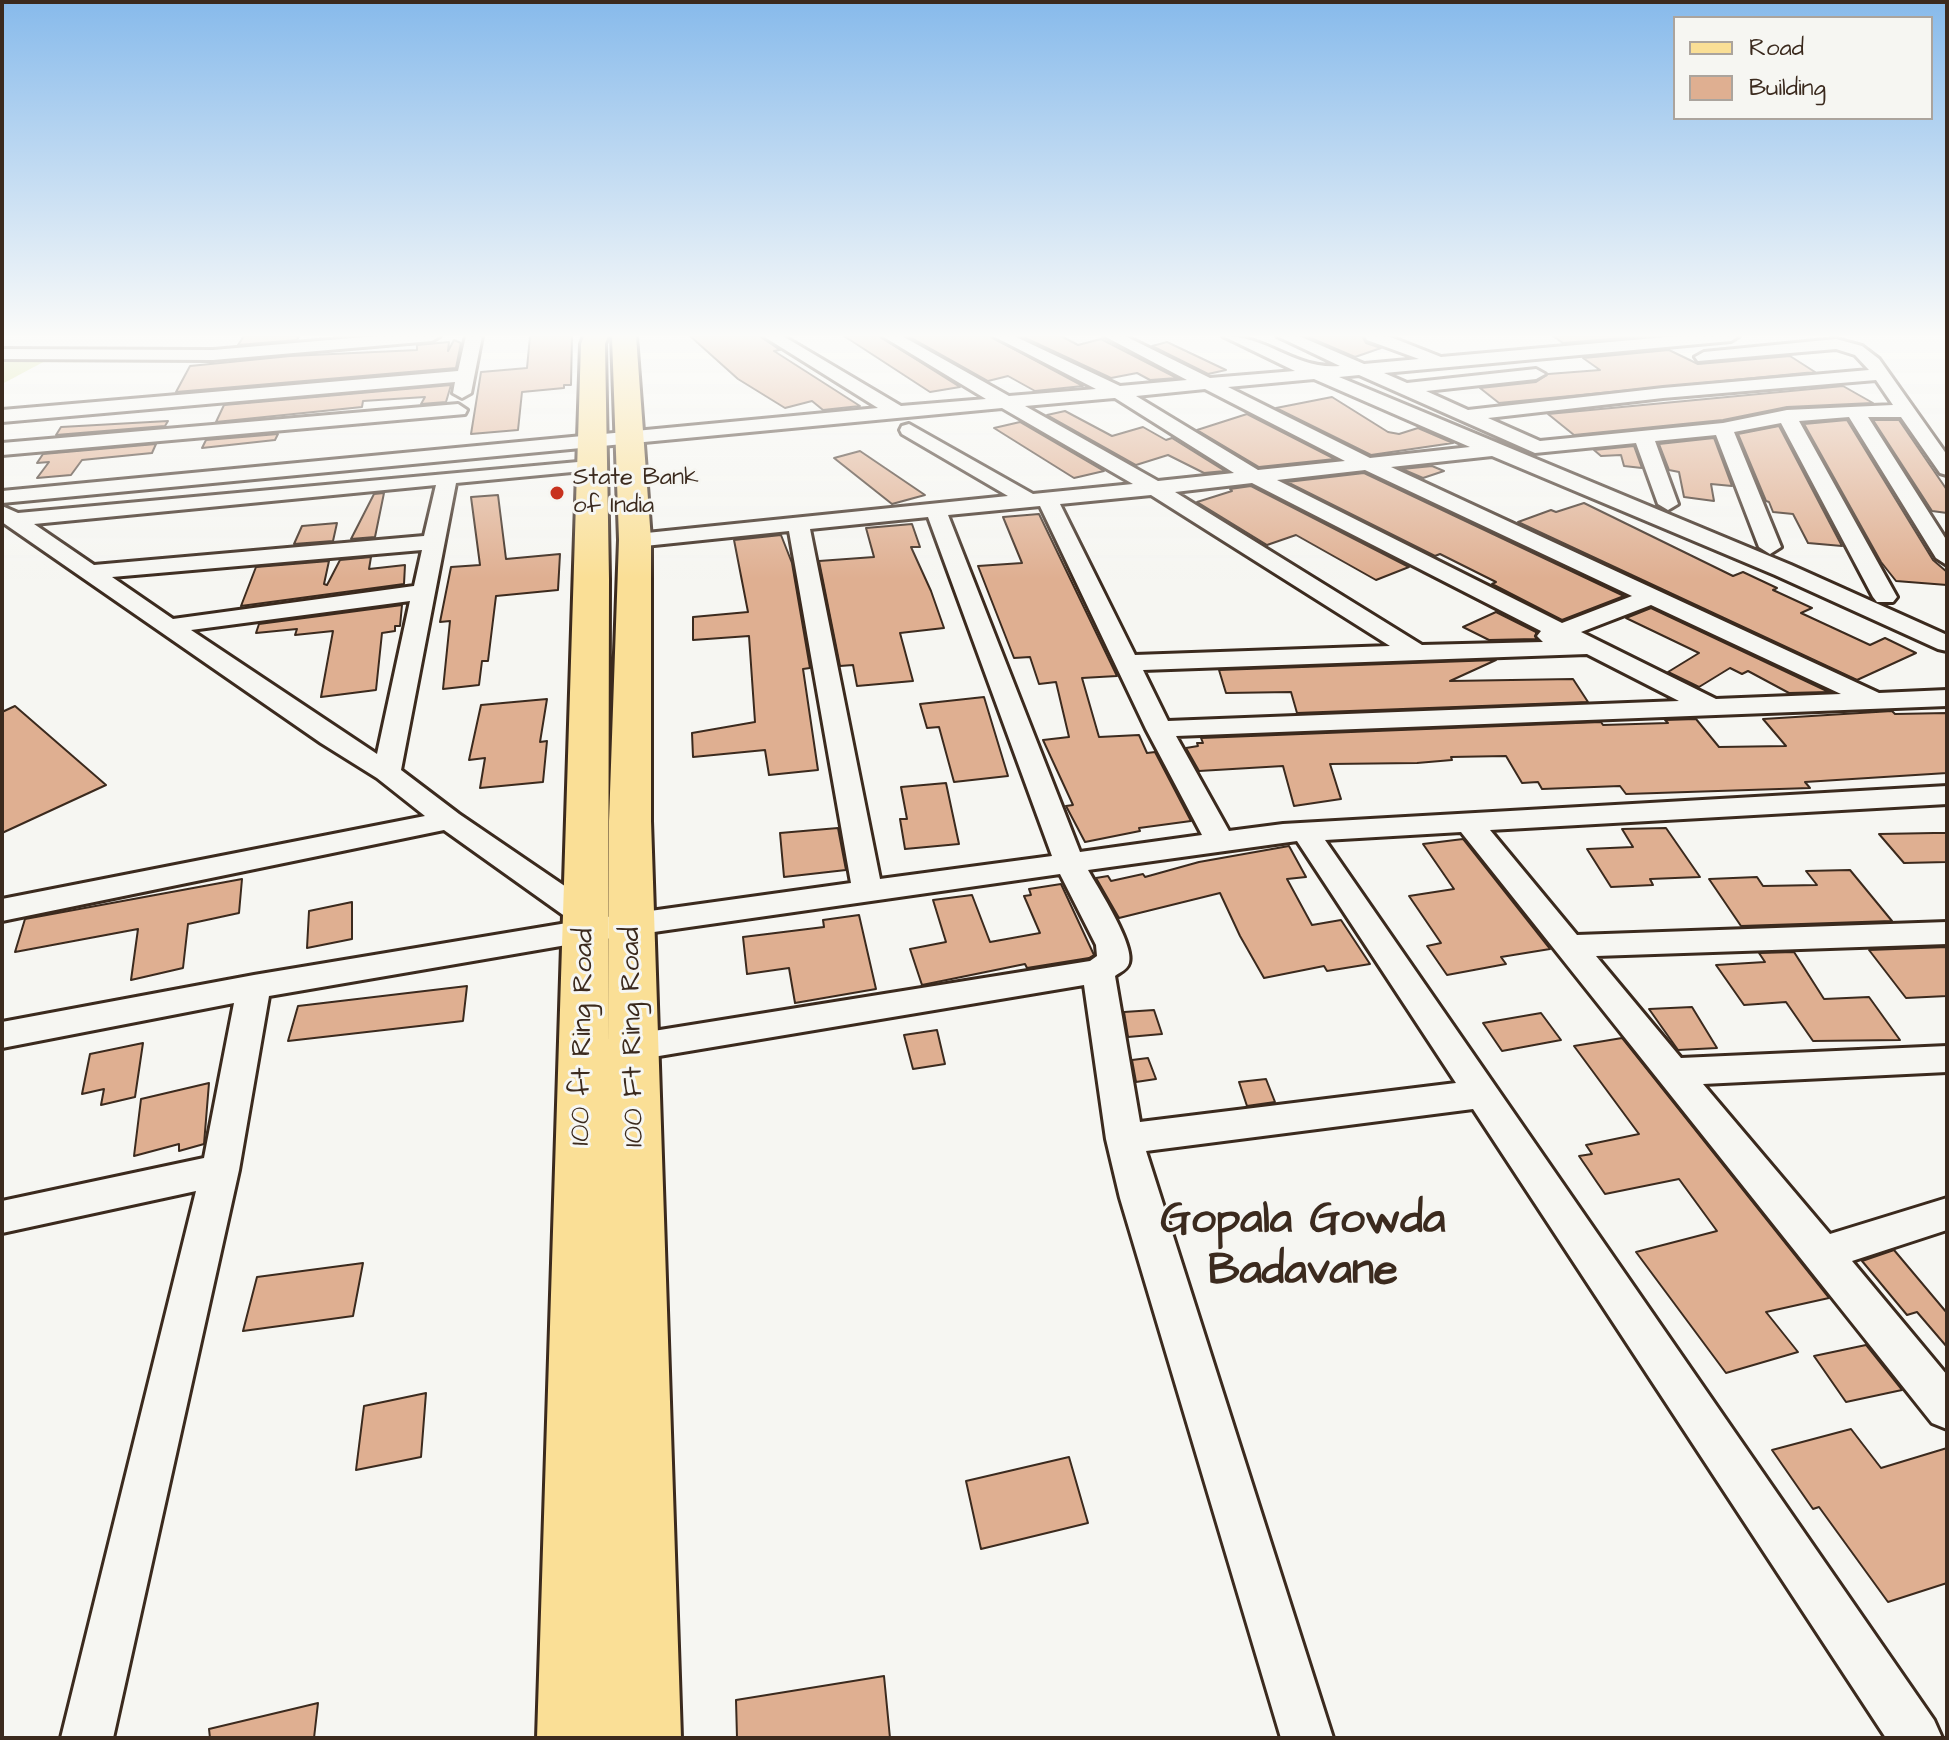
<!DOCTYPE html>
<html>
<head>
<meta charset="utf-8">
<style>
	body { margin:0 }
	#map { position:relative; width:1949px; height:1740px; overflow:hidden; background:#f6f6f2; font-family:"Architects Daughter",sans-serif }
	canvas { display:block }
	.frame { position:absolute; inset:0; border:4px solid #3b2a1e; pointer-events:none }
	.legend { position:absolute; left:1673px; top:16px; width:260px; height:104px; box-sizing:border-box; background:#f6f6f2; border:2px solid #aba49d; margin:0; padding:10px 14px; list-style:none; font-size:24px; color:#3b2a1e }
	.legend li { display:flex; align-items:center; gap:16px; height:40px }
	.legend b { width:40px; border:2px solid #aba49d }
</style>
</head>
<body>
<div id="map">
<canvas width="1949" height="1740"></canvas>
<div class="frame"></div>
<ul class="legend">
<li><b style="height:10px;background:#fadf96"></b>Road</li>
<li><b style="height:22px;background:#dfaf91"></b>Building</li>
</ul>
</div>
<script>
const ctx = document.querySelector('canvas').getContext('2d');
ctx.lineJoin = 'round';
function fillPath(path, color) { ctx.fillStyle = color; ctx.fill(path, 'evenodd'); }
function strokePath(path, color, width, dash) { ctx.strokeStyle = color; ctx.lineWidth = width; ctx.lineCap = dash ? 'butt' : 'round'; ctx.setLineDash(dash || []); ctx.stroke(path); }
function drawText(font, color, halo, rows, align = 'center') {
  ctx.font = font + ' "Architects Daughter",sans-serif'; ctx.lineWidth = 6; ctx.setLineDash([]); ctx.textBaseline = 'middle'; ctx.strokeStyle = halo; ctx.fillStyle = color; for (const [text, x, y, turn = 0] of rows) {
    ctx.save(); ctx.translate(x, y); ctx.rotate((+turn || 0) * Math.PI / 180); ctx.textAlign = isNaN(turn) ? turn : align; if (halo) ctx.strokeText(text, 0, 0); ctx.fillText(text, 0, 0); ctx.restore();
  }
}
const green = new Path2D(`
	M2 358H51L2 384Z`);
const building = new Path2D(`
	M244 336H299L297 340 238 345Z
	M530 336H572L571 385H564V388L522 392 518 430 471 434 481 372 527 368Z
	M690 336H760L780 350 774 351 860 406 823 410 812 401 785 408 738 379Z
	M844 336H879L960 387 930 392Z
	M908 336H990L1083 386 1035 391 1008 376 988 381Z
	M1021 336H1061L1078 345 1101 339 1177 378 1150 380 1137 373 1111 378Z
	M1306 336H1362L1366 343 1381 348 1355 357Z
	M1553 336H1646L1563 343Z
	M454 340 461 343 456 368 176 392 190 366 290 356 417 350V345L449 342 448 351Z
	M1167 342 1226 370 1208 374 1152 346Z
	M1669 350 1698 364 1790 356 1815 372 1499 403 1480 388 1536 382 1548 374 1600 370 1583 358Z
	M451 385 446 402 421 404 425 397 363 401 362 407 216 422 224 405Z
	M1843 386 1873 403 1787 407 1723 420 1574 435 1548 414Z
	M1332 397 1388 432 1399 434 1418 428 1453 443 1371 455 1276 408Z
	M1065 411 1112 436 1143 427 1166 440 1172 438 1225 471 1204 473 1168 455 1136 465 1047 415Z
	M1247 414 1335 459 1259 467 1197 430Z
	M1847 420 1933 560 1947 572V585L1896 581 1881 562 1804 424Z
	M1873 420H1899L1947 490V513L1932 511Z
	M168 421 165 426 56 435 61 427Z
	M1020 422 1104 471 1074 478 994 428Z
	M1779 426 1842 546 1808 543 1793 514 1773 512 1769 502 1766 501 1738 434Z
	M278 434 275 440 202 448 206 440Z
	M1714 438 1732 486 1711 484 1714 501 1684 497 1679 472 1669 470 1659 444Z
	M156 444 152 453 82 460 71 475 37 478 49 462 37 463 43 454Z
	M1634 446 1642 468 1624 466 1621 455 1601 456 1594 450Z
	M860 451 925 495 892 504 834 458Z
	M1432 466 1444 471 1423 478 1402 469Z
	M1364 473 1624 596 1562 620 1492 584 1496 582 1440 554 1435 556 1287 482Z
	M1251 486 1409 567 1376 580 1296 535 1267 545 1197 502 1232 491 1230 489Z
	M384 493 375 537 351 539 374 494Z
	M498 495 506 559 560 554 558 590 496 596 488 661H482L479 685 443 689 450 621 440 622 451 567 480 565 471 497Z
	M1584 503 1733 576 1743 572 1777 588 1773 590 1812 608 1801 613 1870 645 1885 638 1916 653 1857 680 1518 522 1551 510 1556 512Z
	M1039 514 1117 676 1082 678 1099 737 1139 735 1147 753 1155 752 1191 821 1139 828 1140 831 1085 842 1066 806 1073 805 1043 740 1069 737 1056 682 1039 684 1030 657 1014 658 978 566 1022 563 1003 517Z
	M337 523 333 541 294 544 302 526Z
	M912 524 920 547H911L931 591 944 628 900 633 913 681 857 686 853 665 840 666 819 561 874 557 866 528Z
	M781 535 792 563 810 668 803 669 818 770 769 775 765 750 693 757 692 733 755 722 749 636 693 640V617L748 612 734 540Z
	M371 557 369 569 405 565 404 584 241 606 256 567 329 561 324 584 327 585 340 560Z
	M402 605 400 626H395V631L382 633 376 690 321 697 333 631 295 635 297 629 256 633 259 624Z
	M1651 608 1829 692 1789 693 1748 671 1742 674 1730 668 1699 687 1668 672 1699 653 1626 618Z
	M1496 612 1536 632V639L1489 640 1463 627Z
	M1496 660 1450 681 1573 679 1588 702 1297 713 1291 692 1226 693 1219 670Z
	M984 697 1008 776 954 782 939 727 927 728 920 704Z
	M547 699 540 742 547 741 543 782 480 788 485 758 469 760 481 705Z
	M15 706 106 785 2 833V712Z
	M1892 711 1895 714 1947 713V773L1805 782 1810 788 1626 794 1620 786 1542 789 1538 782 1522 783 1506 756 1451 757 1452 760 1417 763 1330 764 1341 799 1294 806 1283 766 1199 771 1186 748 1198 746 1197 743H1203L1201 738 1601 722 1603 725 1668 723 1665 720 1696 719 1719 747 1786 746 1763 719Z
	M946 783 959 844 905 849 900 819H907L901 787Z
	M838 828 846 870 784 877 780 833Z
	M1666 828 1700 877 1650 879 1653 885 1611 887 1587 849 1633 847 1622 829Z
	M1934 833H1947V862L1904 863 1879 834Z
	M1463 839 1550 949 1501 957 1506 964 1447 975 1427 946 1441 943 1409 896 1454 889 1423 844Z
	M1289 846 1306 877 1287 879 1312 925 1341 920 1370 964 1327 971 1324 966 1264 978 1240 936 1220 893 1119 918 1096 878 1108 876 1111 881 1143 874 1145 877 1199 862Z
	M1850 870 1892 921 1741 926 1709 879 1757 877 1763 886 1817 885 1806 871Z
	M242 879 239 913 188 924 183 968 131 980 138 929 15 952 25 919Z
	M1061 884 1094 955 1089 958 1027 968 1025 964 922 985 910 949 946 942 933 900 972 895 990 942 1040 933 1024 896 1031 895 1029 889Z
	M352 902V939L307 948 309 911Z
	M859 915 876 989 795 1003 789 968 747 974 743 937 824 927 823 920Z
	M1947 947V996L1906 998 1869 950Z
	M1794 952 1824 999 1869 997 1900 1040 1813 1041 1786 1002 1744 1005 1716 965 1765 962 1759 953Z
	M467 986 463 1021 288 1041 298 1006Z
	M1692 1007 1717 1048 1678 1050 1649 1009Z
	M1154 1010 1162 1034 1128 1037 1124 1012Z
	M1541 1013 1561 1040 1502 1051 1483 1023Z
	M937 1030 945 1064 913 1069 904 1035Z
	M1622 1038 1829 1298 1766 1312 1798 1352 1726 1373 1636 1252 1717 1231 1679 1179 1605 1194 1579 1156 1592 1154 1586 1145 1639 1134 1574 1046Z
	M143 1043 135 1097 101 1105 104 1089 82 1094 90 1054Z
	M1148 1058 1156 1079 1136 1082 1132 1060Z
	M1266 1079 1275 1102 1247 1106 1239 1082Z
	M209 1083 204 1144 179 1151V1144L134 1156 141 1099Z
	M1894 1250 1947 1313V1347L1917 1312 1907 1315 1862 1261Z
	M363 1263 353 1316 243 1331 257 1277Z
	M1866 1345 1902 1390 1846 1402 1814 1356Z
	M426 1393 421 1457 356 1470 364 1406Z
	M1851 1429 1881 1468 1947 1448V1583L1888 1602 1819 1507 1813 1509 1772 1450Z
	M1069 1457 1088 1523 981 1549 966 1481Z
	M884 1676 890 1738H737L736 1700Z
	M318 1703 314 1738H210L209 1729Z`);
const street = new Path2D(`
	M376 336H440L432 341 213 360 2 359V349L213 350Z
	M466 336H482L471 393 462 398 453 393 455 382 2 422V410L458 371Z
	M763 336H783L901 406 986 399 882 336H902L1009 396 1096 389 993 336H1014L1120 386 1187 380 1104 336H1125L1210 378 1295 371 1223 336C1269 336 1295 370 1340 366L1277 336H1299L1364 364 1419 359 1367 340 1365 336H1388L1441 357 1678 336H1739L1731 341 1384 373 1407 383 1536 369 1545 374 1536 379 1426 391 1468 410 1663 388 1869 370 1855 355 1836 349 1698 361 1695 357 1704 352 1836 339 1862 346 1879 359 1947 455V475L1940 473 1901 417H1868L1947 541V565L1936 558 1849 417 1799 421 1897 597 1893 602H1877L1873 597 1781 423 1734 432 1781 547 1770 554 1759 547 1716 435 1655 441 1678 504 1668 510 1658 504 1636 443 1535 453 1359 375 1339 377 1791 565 1947 635V651L1938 649 1775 575 1492 456 1391 467 1879 693 1947 690V706L1176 736 1229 831 1283 824 1947 786V804L1490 830 1577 935 1947 922V944L1596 956 1681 1058 1947 1046V1072L1703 1084 1830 1234 1947 1198V1230L1852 1261 1947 1375V1429L1932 1423 1461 832 1325 840 1934 1720 1942 1738H1886L1473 1109 1146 1151 1333 1738H1281L1120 1198 1106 1139 1084 985 635 1060 623 1056 618 1047 623 1038 635 1034 1090 961 1097 956 1096 945 1060 874 584 942 269 996 239 1170 113 1738H61L196 1191 2 1233V1201L204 1158 234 1003 2 1048V1022L254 975 573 922 444 830 2 921V899L425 816 377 778 321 743 2 522V506L18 513 600 460 603 464 593 470 456 483 401 770 459 814 597 908 600 918 851 883 789 531 635 547 624 540 627 535 1008 496 902 434 900 430 902 426 909 424 1033 494 1133 484 1002 408 2 503V491L878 408ZM1314 379 1470 447 1370 458 1228 387ZM1876 380 1893 405 1787 410 1723 423 1540 441 1488 418 1663 398ZM1205 389 1345 461 1258 470 1136 396ZM1114 398H1115L1234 473 1158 481 1025 406ZM1365 470 1632 596 1562 623 1277 480ZM1252 483 1541 631 1537 636 1543 642 1422 645 1175 492ZM436 485 424 536 94 565 34 524ZM1151 495 1390 646 1135 655 1060 504ZM1040 506 1146 729 1202 835 1080 852 948 515ZM928 517 1052 856 880 879 810 529ZM422 550 414 586 173 619 112 577ZM410 601 377 754 191 630ZM1651 605 1841 694 1716 699 1581 632ZM1587 654 1679 701 1168 721 1143 670ZM1297 841 1456 1083 1140 1122 1115 976C1120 972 1127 970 1129 963 1135 945 1098 888 1088 870Z
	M458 404 467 410 465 414 2 455V443Z`);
const primary = new Path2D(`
	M584 336H608L605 344 609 579 608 1047 609 821 619 540 612 336H636L651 540V821L681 1738H537L581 344Z`);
const markers = [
	[557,493,8,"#c8321e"]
];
const farPoinames = [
	["State Bank",573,479],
	["of India",573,507]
];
const streetNames = [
	["100 ft Ring Road",584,1037,-89],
	["100 Ft Ring Road",634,1037,-91]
];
const nearDistrictnames = [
	["Gopala Gowda",1303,1223],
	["Badavane",1303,1274]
];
fillPath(green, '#d6e194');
fillPath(building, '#dfaf91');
strokePath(building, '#3b2a1e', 2);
strokePath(street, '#3b2a1e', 6);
strokePath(primary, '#3b2a1e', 6);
fillPath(street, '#f6f6f2');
fillPath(primary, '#fadf96');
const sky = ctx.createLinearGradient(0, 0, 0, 579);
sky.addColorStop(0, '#87baeb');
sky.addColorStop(0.58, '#fbfbf9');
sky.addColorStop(1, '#fbfbf900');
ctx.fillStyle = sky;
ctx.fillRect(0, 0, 1949, 579);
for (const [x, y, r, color] of markers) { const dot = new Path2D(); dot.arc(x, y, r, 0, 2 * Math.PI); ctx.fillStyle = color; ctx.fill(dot); strokePath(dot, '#f6f6f2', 3); }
drawText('24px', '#3b2a1e', '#f6f6f2', farPoinames, 'left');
drawText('28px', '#3b2a1e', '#f6f6f2', streetNames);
drawText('bold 44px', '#3b2a1e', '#f6f6f2', nearDistrictnames);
</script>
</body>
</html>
